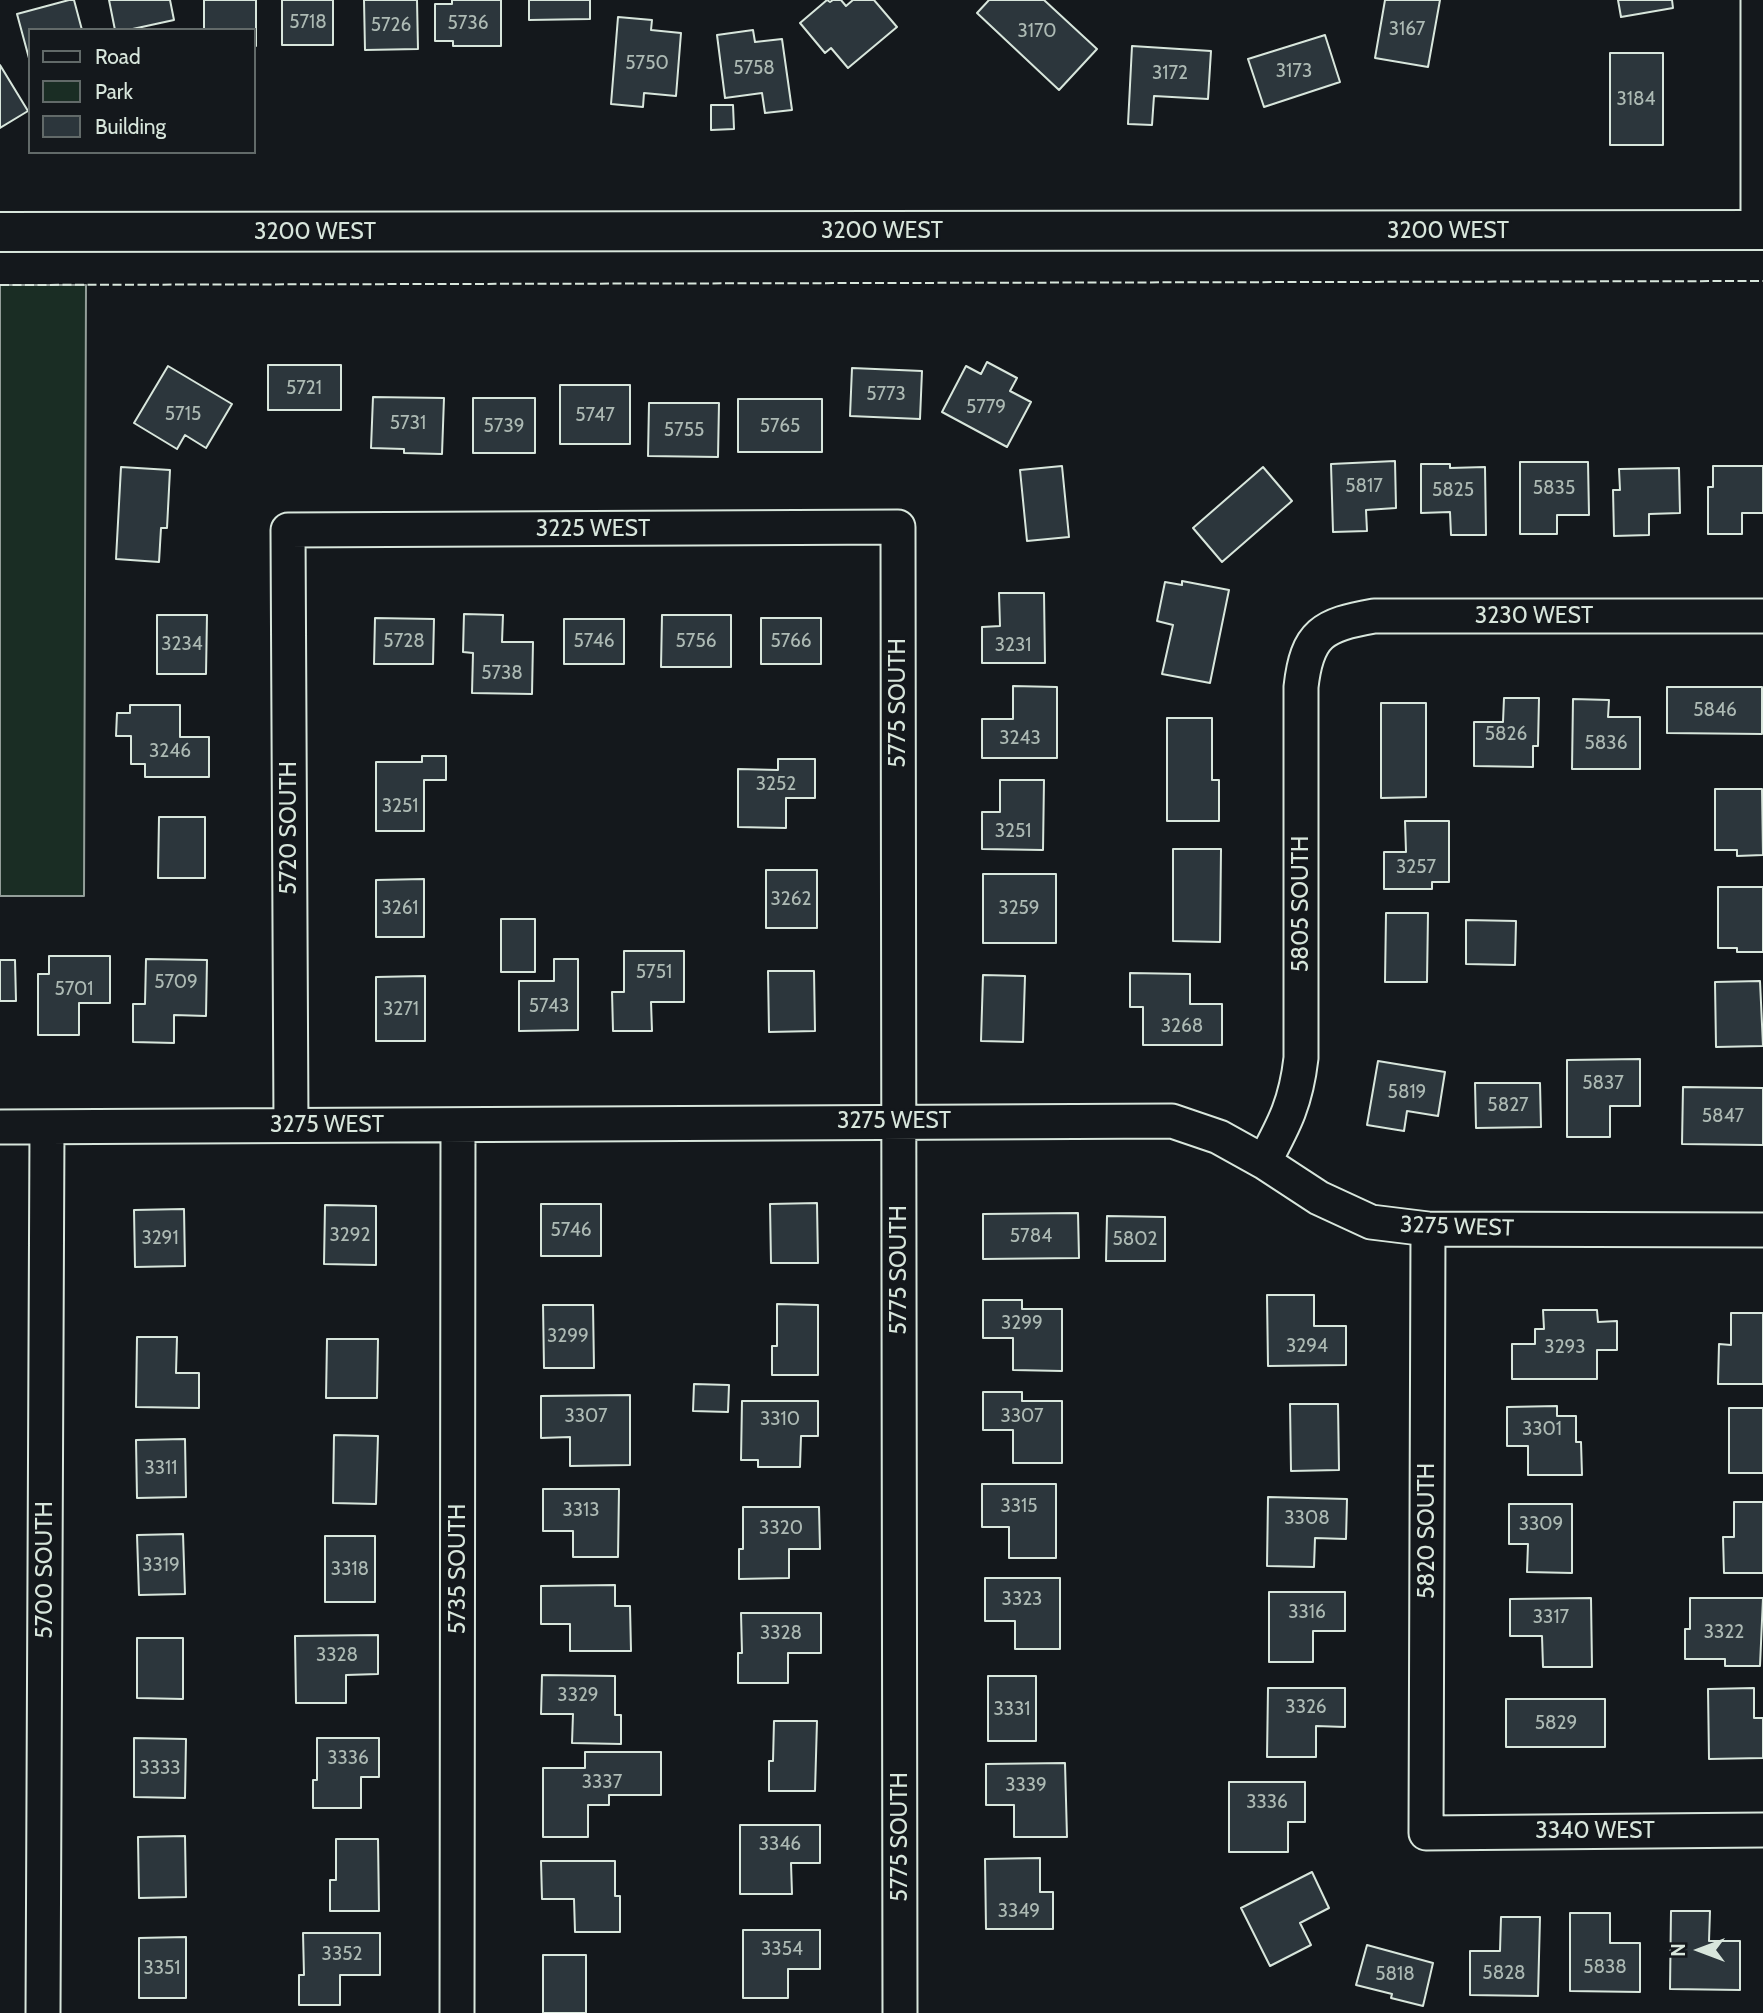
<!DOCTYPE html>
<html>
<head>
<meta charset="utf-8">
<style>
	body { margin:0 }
	#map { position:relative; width:1763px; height:2013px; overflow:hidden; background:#14181c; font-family:Cabin,sans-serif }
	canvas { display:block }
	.legend { position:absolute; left:28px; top:28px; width:228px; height:126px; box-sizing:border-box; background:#14181c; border:2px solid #626a69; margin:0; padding:9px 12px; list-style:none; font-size:21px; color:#d8e6dc }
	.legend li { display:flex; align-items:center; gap:14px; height:35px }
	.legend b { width:35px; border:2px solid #626a69 }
	.north { position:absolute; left:1665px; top:1915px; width:70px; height:70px; -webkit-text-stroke:5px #14181c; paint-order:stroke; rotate:270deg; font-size:19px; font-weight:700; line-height:28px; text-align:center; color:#d8e6dc }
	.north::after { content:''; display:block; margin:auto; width:24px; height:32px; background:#d8e6dc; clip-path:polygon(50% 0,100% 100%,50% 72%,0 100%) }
</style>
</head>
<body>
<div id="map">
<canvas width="1763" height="2013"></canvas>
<ul class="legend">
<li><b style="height:9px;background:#14181c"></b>Road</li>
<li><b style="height:19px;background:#1a2d24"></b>Park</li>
<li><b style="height:19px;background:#2c363c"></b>Building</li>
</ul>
<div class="north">N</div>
</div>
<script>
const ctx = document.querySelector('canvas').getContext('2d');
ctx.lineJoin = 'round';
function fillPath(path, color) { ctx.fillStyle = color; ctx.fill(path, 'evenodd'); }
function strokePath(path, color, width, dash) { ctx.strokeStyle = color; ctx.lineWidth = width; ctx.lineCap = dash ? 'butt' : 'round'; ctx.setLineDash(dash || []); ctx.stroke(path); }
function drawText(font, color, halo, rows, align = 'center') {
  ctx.font = font + ' Cabin,sans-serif'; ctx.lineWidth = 5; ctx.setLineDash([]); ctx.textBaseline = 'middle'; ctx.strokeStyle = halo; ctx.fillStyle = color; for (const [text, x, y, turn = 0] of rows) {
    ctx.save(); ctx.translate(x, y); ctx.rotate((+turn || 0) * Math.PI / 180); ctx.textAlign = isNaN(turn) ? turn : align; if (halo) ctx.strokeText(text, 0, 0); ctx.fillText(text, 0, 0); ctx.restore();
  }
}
const green = new Path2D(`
	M0 285H86L84 896H0Z`);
const building = new Path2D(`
	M69 0H74L82 30H30V62L17 14Z
	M109 0H170L174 20 128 30H115Z
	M204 0H256V46H254V30H204Z
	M282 0H333V45H282Z
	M364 0H417L418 49 365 50Z
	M452 0H501V46H453V41H435V4H452Z
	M529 0H590V19L529 20Z
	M827 0 830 2 833 0H841L846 6 853 0H874L897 27 848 68 831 48 825 53 800 23Z
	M989 0H1044L1097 49 1059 90 977 13Z
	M1385 0H1440L1428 67 1375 58Z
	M1618 0H1672L1673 8 1621 17Z
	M618 17 652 20 651 30 681 33 676 96 644 93 643 107 611 104Z
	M753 30 755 42 782 39 792 110 765 113 762 93 725 98 717 35Z
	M1325 35 1340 82 1264 107 1248 59Z
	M1132 46 1211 51 1208 99 1154 96 1152 125 1128 124Z
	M1610 53H1663V145H1610Z
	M0 65 28 111 0 128Z
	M711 105H733L734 129 711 130Z
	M987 362 1017 378 1010 391 1031 402 1007 447 942 412 966 366 981 374Z
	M268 365H341V410H268Z
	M168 366 232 404 206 448 185 435 177 449 134 423Z
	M852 368 922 371 920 419 850 416Z
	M560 385H630V444H560Z
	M373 397 444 398 442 454 404 453V449L371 448Z
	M473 398H535V453H473Z
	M738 399H822V452H738Z
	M649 403H719L718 457 648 456Z
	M1395 461 1396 508 1366 510 1367 531 1333 532 1331 464Z
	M1520 462H1588L1589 515H1557V534H1520Z
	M1421 464H1450V468L1485 467 1486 535H1451L1450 512 1421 513Z
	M1062 466 1069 537 1027 541 1020 470Z
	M1713 466H1763V513H1742V534H1708V487H1713Z
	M121 467 170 470 167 528H161L159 562 116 559Z
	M1263 467 1292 501 1222 562 1193 528Z
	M1679 468 1680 513 1649 514V535L1614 536 1613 490H1620L1619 469Z
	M1182 581 1229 590 1210 683 1162 674 1173 625 1157 621 1165 582 1182 585Z
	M999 593H1044L1045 663H982V627L1000 626Z
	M464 614 503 615 502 642H533L532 694 472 693 473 653 463 652Z
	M157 615H207L206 674H157Z
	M662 615H731V667H661Z
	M375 618 434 619 433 664H374Z
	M761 618H821V664H761Z
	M564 619H624V664H564Z
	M1013 686 1057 687V758H982V719H1013Z
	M1667 687H1762V734L1667 733Z
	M1504 698H1539L1538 746H1533V767L1474 766V722H1503Z
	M1573 699 1609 700 1608 717H1640V769H1572Z
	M1381 703H1426V797L1381 798Z
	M130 705H180V737H209V777H145V764H131V736H116L117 713H130Z
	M1167 718H1212V780H1219V821H1167Z
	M422 756H446V780H424V831H376V762H422Z
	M778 759H815V798H786V828L738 827V769L778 770Z
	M1000 780H1044L1043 850 982 849V812H1000Z
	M1715 789H1762L1763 855 1737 856V850H1715Z
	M159 817H205V878H158Z
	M1405 821H1449V882H1432V889H1384V852H1406Z
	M1173 849H1221L1220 942 1173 941Z
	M766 870H817V928H766Z
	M983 874H1056V943H983Z
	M424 879V937H376V880Z
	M1718 887H1763V952H1737V948H1718Z
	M1386 913H1428L1427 982H1385Z
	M501 919H535V972H501Z
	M1466 920 1516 921 1515 965 1466 964Z
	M624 951H684V1002H651L652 1031H613L612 992H624Z
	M49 956H110V1003H79V1035H38V974H49Z
	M146 959 207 960 206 1016 174 1015V1043L133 1042V1004H145Z
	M554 959H578V1030L519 1031V981H554Z
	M0 960H15L16 1001H0Z
	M768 971H814L815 1031 769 1032Z
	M1130 973 1190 974V1004H1222V1045H1143V1007H1130Z
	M983 975 1025 976 1023 1042 981 1041Z
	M425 976V1041H376V977Z
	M1760 981 1763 1046 1716 1047 1715 982Z
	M1640 1059V1106H1610V1137H1567V1060Z
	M1378 1061 1445 1072 1438 1116 1407 1111 1404 1131 1367 1125Z
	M1475 1083H1540L1541 1127 1476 1128Z
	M1683 1087 1763 1088V1145L1682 1144Z
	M817 1203 818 1263H771L770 1204Z
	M541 1204H601V1256H541Z
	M325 1205 376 1206V1265L324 1264Z
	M184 1209 185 1266 135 1267 134 1210Z
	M1078 1213 1079 1258 983 1259V1214Z
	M1107 1216 1165 1217V1261H1106Z
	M1267 1295H1314V1326H1346V1365L1268 1366Z
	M983 1300H1022V1309H1062V1371L1013 1370V1338H983Z
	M777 1304 818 1305V1375H772V1346H777Z
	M543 1305H593L594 1368H544Z
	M1543 1310H1597L1598 1322 1617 1321V1350H1597V1379H1512V1344H1535V1329H1544Z
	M1731 1313H1763V1384H1718L1719 1344 1731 1345Z
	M137 1337H177L176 1373H199V1408L136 1407Z
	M327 1339H378L377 1398H326Z
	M694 1384 729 1385 728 1412 693 1411Z
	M983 1392H1022V1401H1062V1463H1013V1430H983Z
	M630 1395V1465L570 1466V1437L541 1438V1396Z
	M742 1401H818V1436H801L800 1467H758V1460H741Z
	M1290 1404H1338L1339 1470 1291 1471Z
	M1557 1406V1416H1576V1442H1581L1582 1475H1528V1446H1507V1407Z
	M1729 1408H1763V1473H1729Z
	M334 1435 378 1436 376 1504 333 1503Z
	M185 1439 186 1497 137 1498 136 1440Z
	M982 1484H1056V1558H1009V1527H982Z
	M543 1489H619L618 1557H573V1531H543Z
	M1268 1497 1347 1499 1346 1539 1315 1538 1314 1567 1267 1566Z
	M1734 1502H1763V1573H1724L1723 1537H1734Z
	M1509 1504H1572V1573L1527 1572 1528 1544H1509Z
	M743 1507H819L820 1549H789V1578L739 1579V1549H743Z
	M183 1534 185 1594 139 1595 137 1535Z
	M325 1536H375V1602H325Z
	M985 1578H1060V1649H1015V1621H985Z
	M615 1585V1606H630L631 1651H570V1624H541V1586Z
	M1269 1592H1345V1631H1313V1662H1269Z
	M1591 1598 1592 1667H1543L1542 1636H1510V1599Z
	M1690 1598H1763L1760 1666H1725V1659H1685V1629H1690Z
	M741 1613H821V1653H788V1683H738V1653H742Z
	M378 1635V1674L346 1675V1703H296L295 1636Z
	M137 1638H183V1699L137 1698Z
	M542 1675 615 1676V1715H621V1744L572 1743 573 1714H541Z
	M988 1676H1036V1741H988Z
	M1268 1688H1345V1727L1316 1726V1757H1267Z
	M1754 1688V1718H1763V1758L1709 1759 1708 1689Z
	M1506 1699H1605V1747H1506Z
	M774 1721H817L815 1791H769V1761H773Z
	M134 1738 186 1739 185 1798 134 1797Z
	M317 1738H379V1777H361V1808H313V1780H317Z
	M585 1752H661V1795H609V1805H588V1837H543V1768H585Z
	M1065 1763 1067 1837H1014V1805H986V1764Z
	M1229 1782H1305V1822H1288V1852H1229Z
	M740 1825H820V1863H791L792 1894H740Z
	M185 1836 186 1897 139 1898 138 1837Z
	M336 1839H378L379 1911H330V1880H336Z
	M1040 1858V1892H1053V1929H986L985 1859Z
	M541 1861H615V1896H620V1932H575L574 1899H542Z
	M1312 1872 1329 1908 1300 1923 1311 1945 1270 1966 1241 1908Z
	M1671 1911H1710L1709 1941H1740V1990L1670 1989Z
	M1570 1913H1610V1943H1640V1992L1570 1991Z
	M1501 1917H1540L1538 1996 1470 1995V1951H1500Z
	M743 1930H820V1969H788V1998H743Z
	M303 1933H380V1975H340V2005H299V1975H304Z
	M186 1937V1998H139V1938Z
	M1367 1945 1433 1963 1423 2006 1391 1998 1392 1994 1356 1985Z
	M543 1955H586V2013H543Z`);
const street = new Path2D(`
	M1758 0V230
	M291 1125 288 530 898 527 900 2013
	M0 1127 1172 1121 1219 1137 1264 1162 1319 1198 1371 1222 1428 1229 1763 1230
	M1264 1162C1285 1123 1296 1102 1301 1058V687C1307 633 1323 625 1374 616H1763
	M1428 1229 1426 1833 1763 1830
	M43 2013 47 1128
	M457 2013 458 1125`);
const secondary = new Path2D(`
	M0 232 1763 230`);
const fence = new Path2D(`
	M0 285 1763 281`);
const numberNames = [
	["5718",308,22],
	["5736",468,23],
	["5726",391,25],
	["3167",1407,29],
	["3170",1037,31],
	["5750",647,63],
	["5758",754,68],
	["3173",1294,71],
	["3172",1170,73],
	["3184",1636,99],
	["5721",304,388],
	["5773",886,394],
	["5779",986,407],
	["5715",183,414],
	["5747",595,415],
	["5731",408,423],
	["5739",504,426],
	["5765",780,426],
	["5755",684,430],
	["5817",1364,486],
	["5835",1554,488],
	["5825",1453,490],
	["5728",404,641],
	["5746",594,641],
	["5756",696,641],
	["5766",791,641],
	["3234",182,644],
	["3231",1013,645],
	["5738",502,673],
	["5846",1715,710],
	["5826",1506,734],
	["3243",1020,738],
	["5836",1606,743],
	["3246",170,751],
	["3252",776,784],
	["3251",400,806],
	["3251",1013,831],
	["3257",1416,867],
	["3262",791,899],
	["3261",400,908],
	["3259",1019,908],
	["5751",654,972],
	["5709",176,982],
	["5701",74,989],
	["5743",549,1006],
	["3271",401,1009],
	["3268",1182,1026],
	["5837",1603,1083],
	["5819",1407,1092],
	["5827",1508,1105],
	["5847",1723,1116],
	["5746",571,1230],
	["3292",350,1235],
	["5784",1031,1236],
	["3291",160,1238],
	["5802",1135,1239],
	["3299",1022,1323],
	["3299",568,1336],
	["3294",1307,1346],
	["3293",1565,1347],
	["3307",586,1416],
	["3307",1022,1416],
	["3310",780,1419],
	["3301",1542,1429],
	["3311",161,1468],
	["3315",1019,1506],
	["3313",581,1510],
	["3308",1307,1518],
	["3309",1541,1524],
	["3320",781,1528],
	["3319",161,1565],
	["3318",350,1569],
	["3323",1022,1599],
	["3316",1307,1612],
	["3317",1551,1617],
	["3322",1724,1632],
	["3328",781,1633],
	["3328",337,1655],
	["3329",578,1695],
	["3326",1306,1707],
	["3331",1012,1709],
	["5829",1556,1723],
	["3336",348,1758],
	["3333",160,1768],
	["3337",602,1782],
	["3339",1026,1785],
	["3336",1267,1802],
	["3346",780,1844],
	["3349",1019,1911],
	["3354",782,1949],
	["3352",342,1954],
	["5838",1605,1967],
	["3351",162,1968],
	["5828",1504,1973],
	["5818",1395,1974]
];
const streetNames = [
	["3200 WEST",882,231],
	["3200 WEST",1448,231],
	["3200 WEST",315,232],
	["3225 WEST",593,529],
	["3230 WEST",1534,616],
	["5775 SOUTH",898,703,-90],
	["5720 SOUTH",289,828,-90],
	["5805 SOUTH",1301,904,-90],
	["3275 WEST",894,1121],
	["3275 WEST",327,1125],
	["3275 WEST",1457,1227,2],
	["5775 SOUTH",899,1270,-90],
	["5820 SOUTH",1427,1531,-90],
	["5735 SOUTH",458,1569,-90],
	["5700 SOUTH",45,1570,-90],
	["3340 WEST",1595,1831],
	["5775 SOUTH",900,1837,-90]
];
fillPath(green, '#1a2d24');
strokePath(green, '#939e99', 2);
fillPath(building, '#2c363c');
strokePath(building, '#d8e6dc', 2);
strokePath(street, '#d8e6dc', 37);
strokePath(secondary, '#d8e6dc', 42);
strokePath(street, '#14181c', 33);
strokePath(secondary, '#14181c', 38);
strokePath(fence, '#d8e6dc', 2, [9, 3.5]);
drawText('19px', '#adbab4', null, numberNames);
drawText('23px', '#d8e6dc', '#14181c', streetNames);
</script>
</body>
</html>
